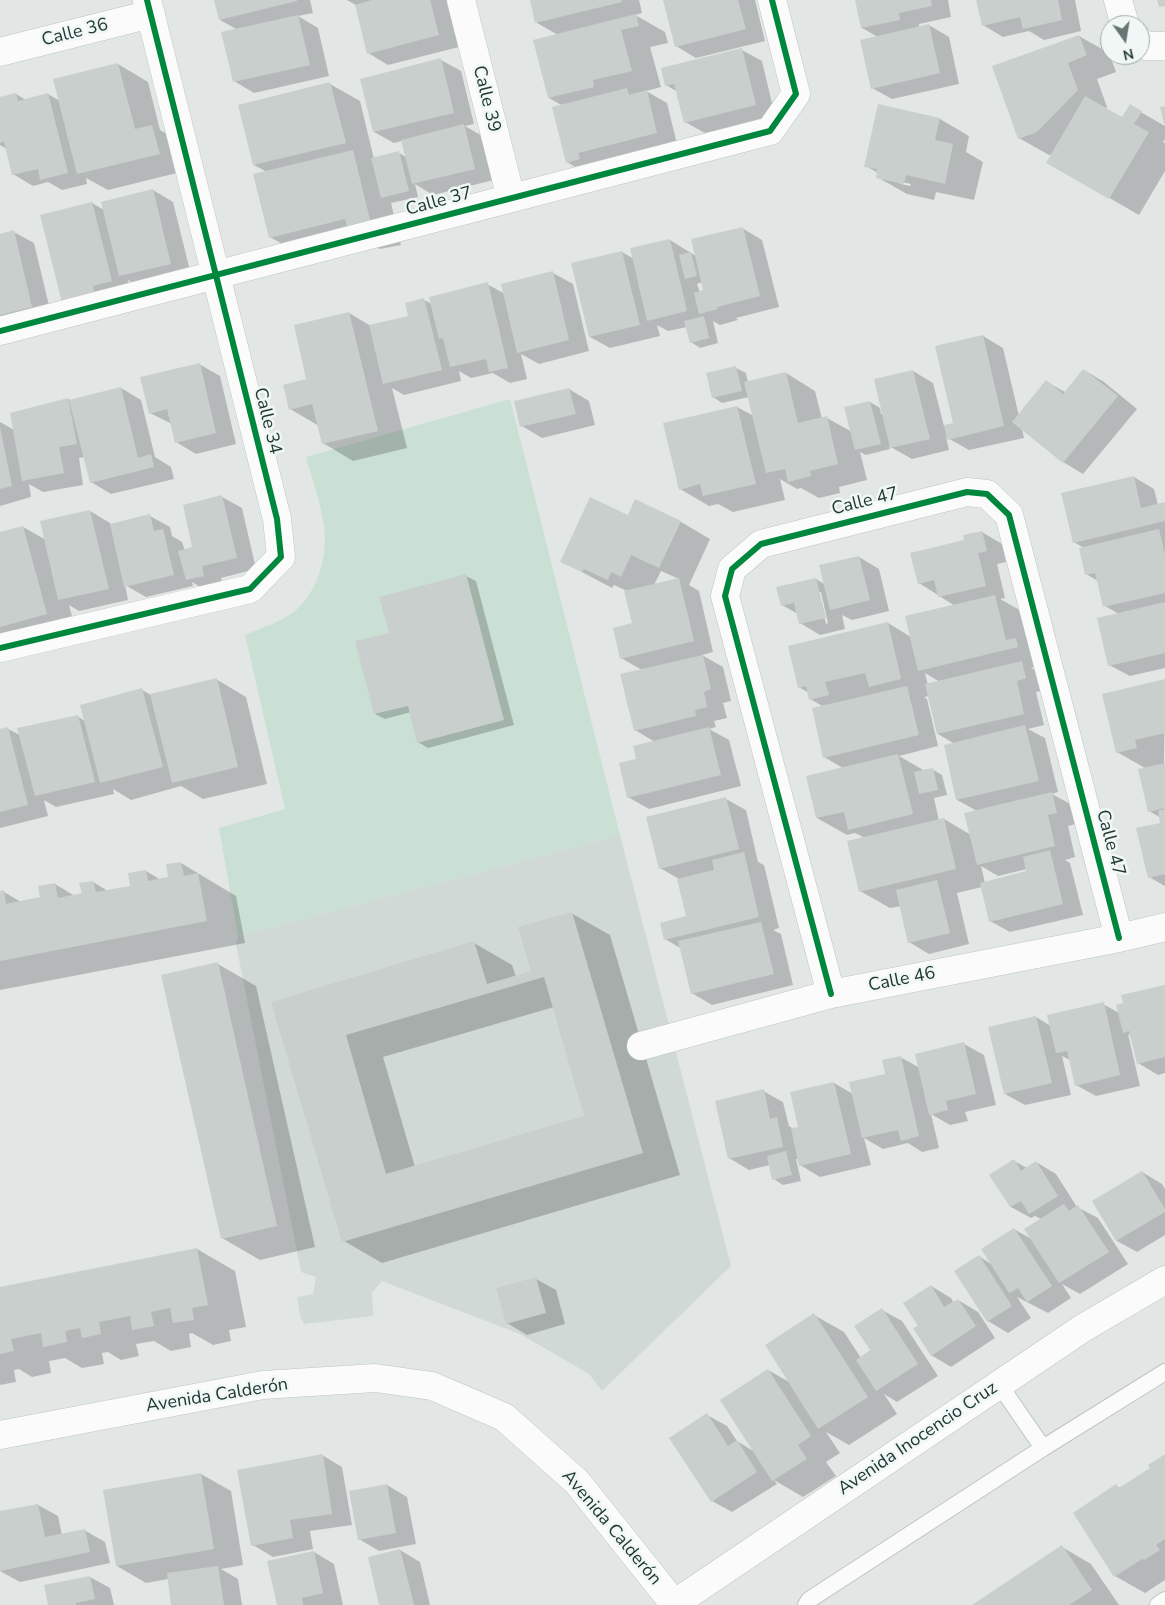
<!DOCTYPE html>
<html>
<head>
<meta charset="utf-8">
<style>
	body { margin:0 }
	#map { position:relative; width:1165px; height:1605px; overflow:hidden; background:#e2e7e6; font-family:"Nunito Sans",sans-serif }
	canvas { display:block }
	.north { position:absolute; left:1100px; top:15px; width:50px; height:50px; box-sizing:border-box; background:#f0f7f4; border:1px solid #9daba8; border-radius:50%; rotate:167deg; font-size:14px; font-weight:700; line-height:20px; text-align:center; color:#213936 }
	.north::after { content:''; display:block; margin:auto; width:18px; height:22px; background:#657674; clip-path:polygon(50% 0,100% 100%,50% 72%,0 100%) }
</style>
</head>
<body>
<div id="map">
<canvas width="1165" height="1605"></canvas>
<div class="north">N</div>
</div>
<script>
const ctx = document.querySelector('canvas').getContext('2d');
ctx.lineJoin = 'round';
function fillPath(path, color) { ctx.fillStyle = color; ctx.fill(path, 'evenodd'); }
function strokePath(path, color, width, dash) { ctx.strokeStyle = color; ctx.lineWidth = width; ctx.lineCap = dash ? 'butt' : 'round'; ctx.setLineDash(dash || []); ctx.stroke(path); }
function drawText(font, color, halo, rows, align = 'center') {
  ctx.font = font + ' "Nunito Sans",sans-serif'; ctx.lineWidth = 5; ctx.setLineDash([]); ctx.textBaseline = 'middle'; ctx.strokeStyle = halo; ctx.fillStyle = color; for (const [text, x, y, turn = 0] of rows) {
    ctx.save(); ctx.translate(x, y); ctx.rotate((+turn || 0) * Math.PI / 180); ctx.textAlign = isNaN(turn) ? turn : align; if (halo) ctx.strokeText(text, 0, 0); ctx.fillText(text, 0, 0); ctx.restore();
  }
}
const built = new Path2D(`
	M620 835 731 1266 602 1391 589 1374 520 1334 382 1281 372 1293 373 1316 304 1324 300 1316 297 1297 313 1294 316 1277 301 1272 236 944 238 936Z`);
const green = new Path2D(`
	M510 399 620 835 238 936 219 828 285 809 245 635C261 628 284 621 297 609 320 588 329 550 323 520 319 499 312 478 306 457Z`);
const shadow = new Path2D(`
	M215 0H310L313 13 298 16 318 28 329 76 254 93 234 81 238 30 220 20Z
	M347 0H447L459 47 388 65 368 53 356 5Z
	M531 0H639L642 13 635 15 665 32 668 43 650 47 661 87 646 91 667 103 677 144 587 174 567 162 563 106 549 98 558 35 537 23Z
	M664 0H755L765 41 696 58 676 46Z
	M856 0H948L951 17 919 24V27L929 25 949 37 959 84 892 99 872 88 878 37 862 28Z
	M977 0H1075L1081 31 1044 40 1029 31 1003 37 983 25Z
	M1079 36 1109 53 1116 72 1097 79 1107 107 1105 109 1123 119 1130 106 1165 126V139L1163 142 1165 143V171L1139 215 1047 162 1053 154 1049 155 1019 138Z
	M742 50 762 61 775 116 705 133 685 122 678 92 666 85Z
	M441 60 461 71 474 124 465 126 484 137 494 180 433 195 415 184 418 197 391 203 401 245 380 249 362 239 300 254 270 237 267 172 254 165 330 84 360 101 374 159 399 153 406 157 402 141 394 143 374 132Z
	M118 64 148 82 160 130 182 143 189 170 108 190 86 178 87 184 62 190 48 182 33 186 13 174 7 149 0 145V98L16 94 26 100 48 94 60 101Z
	M879 106 940 119 969 136 966 152 983 162 974 200 936 192 934 200 907 194 877 177 878 173 866 166ZM897 181 911 184 910 186 901 184Z
	M153 190 173 202 191 275 140 287 128 280 131 292 83 314 92 203 104 210Z
	M742 228 762 240 779 307 736 318 738 320 720 325 713 321 718 343 700 348 691 342 687 327 668 331 657 325 660 336 610 348 590 337 622 252 634 259 670 240 696 256ZM702 282 705 291 700 293 697 284Z
	M14 232 34 243 52 318 0 323V235Z
	M553 273 573 284 589 351 539 364 521 354 527 379 510 383 493 373 471 378 459 371 461 381 404 395 392 388 407 448 353 461 323 443 319 426 290 409 349 313 371 326 410 316 424 300 432 304 487 284 505 294Z
	M983 336 1003 348 1019 416 1047 382 1065 392 1084 370 1104 382 1137 409 1083 474 1063 462 1022 429 1024 438 969 450 946 437 949 450 912 459 889 446 890 449 866 455 860 452 867 480 839 487 840 493 819 498 801 488 797 489 780 479 785 500 733 512 718 504 709 506 680 489 737 407 754 416 749 397 722 403 713 397 736 368 746 373 748 383 786 373 815 391 822 419 827 418 852 432 870 402 880 408 881 414H884L913 371 933 383 944 426 955 424Z
	M199 364 220 376 236 444 196 454 176 442 172 424 150 413Z
	M121 388 141 400 155 457 171 467 174 479 111 494 91 482 85 457 79 458 83 485 43 492 29 484 31 497 0 506V422L14 430 68 399 71 400Z
	M569 389 589 401 595 425 542 438 522 426Z
	M1134 477 1154 489 1158 505 1165 503V668L1130 676 1109 665 1119 614 1105 606 1098 581 1086 574 1084 548 1074 542Z
	M222 497 242 508 256 569 221 578 223 587 207 591 192 582 193 586 146 597 125 585 128 600 79 611 69 605 76 631 0 639V533L23 527 46 540 90 511 110 523 111 525 150 516 170 527 172 536 182 542 185 551 194 548Z
	M636 501 681 522 710 539 689 585 699 591 713 652 702 655 723 667 731 701 723 703 727 718 714 721 716 727 709 729 729 740 741 786 649 809 628 797 637 760 655 742 635 730 642 670 621 658 633 624 629 592 614 585 612 588 561 561 628 517ZM661 571 679 579 654 585Z
	M982 532 1002 544 1006 562 997 564 1005 598 1000 599 1025 613 1047 664 1031 668 1042 674 1046 690 1036 692 1044 725 1028 729 1045 738 1058 792 1052 794 1072 805 1076 824 1068 826 1075 857 1065 860 1070 863 1083 915 1010 932 990 921 982 887 957 893 969 944 929 954 909 942 901 906 890 908 860 891 865 838 855 833 847 835 817 818 843 768 824 757V707L810 699 809 693 799 687 888 623 911 637 955 606 919 583 965 541ZM925 673 940 682 928 685ZM929 696 938 734 955 744 957 800 977 811 971 835 944 819 939 821 934 798 947 795 942 775 932 769 925 771 899 756 938 746 927 699 924 697ZM981 866 998 876 1027 869 1028 872 985 883Z
	M859 557 879 569 889 611 852 620 842 615 845 629 820 635 800 623 798 614 782 605 816 579 826 585ZM818 592H821L828 623 826 624Z
	M466 576 476 581 514 725 428 748 418 742 411 712 385 719 375 714 390 634Z
	M216 679 246 697 267 784 203 799 181 786 131 800 113 789 114 794 56 807 44 800 48 816 0 828V731L8 729 20 735 77 716 85 721 142 690 151 695Z
	M1165 680 1164 757 1165 886 1149 877 1162 823 1161 818 1149 811 1145 768 1117 752Z
	M726 799 746 810 758 862 764 865 779 928 773 930 781 934 793 985 712 1005 692 993 682 949 665 939 688 917 679 879 660 868Z
	M181 863 236 896 245 943 0 990V892H4L21 902 41 898 55 884 75 896 83 894 93 882 108 891 132 887 146 871 161 880 170 878Z
	M571 913 610 935 680 1175 382 1263 344 1241 273 1002 474 943 512 965 516 977 532 972ZM554 1007 586 1117 415 1167 383 1057Z
	M218 964 256 986 315 1247 260 1260 222 1238Z
	M1165 986V1073L1158 1075 1138 1063 1132 1037 1128 1034 1140 1086 1096 1096 1076 1085 1070 1060 1062 1056 1071 1095 1025 1105 1005 1094 1036 1017 1051 1026 1103 1004 1119 1013Z
	M964 1044 984 1055 996 1105 965 1112 968 1121 950 1125 931 1114 939 1148 922 1152 908 1143 883 1149 864 1138 871 1165 820 1177 800 1165 799 1159H796L801 1181 783 1185 774 1179 770 1165 749 1170 729 1158 763 1091 783 1102 789 1126 794 1129 800 1127 834 1083 853 1094 887 1075 900 1057 920 1068Z
	M1014 1161 1027 1168 1036 1162 1056 1174 1077 1207 1098 1218 1128 1264 1080 1294 1062 1284 1071 1298 1048 1313 1017 1297 1031 1318 1008 1333 988 1321 979 1256 991 1264 1014 1229 1033 1240 1041 1219 1035 1216 1031 1218 1011 1207 991 1176Z
	M1142 1172 1162 1184 1165 1189V1235L1137 1252 1117 1241 1093 1202Z
	M197 1249 235 1271 246 1327 229 1330 231 1341 213 1345 192 1333 189 1334 191 1347 171 1351 154 1341 136 1344 139 1356 121 1360 108 1352 102 1353 104 1364 82 1368 65 1358 49 1361 51 1373 32 1377 19 1369 14 1370 16 1382 0 1385V1288Z
	M536 1279 556 1290 565 1324 527 1335 507 1323Z
	M931 1286 951 1298 954 1303 958 1300 978 1312 995 1338 951 1367 931 1355 920 1326Z
	M882 1310 902 1321 938 1376 897 1402 884 1394 897 1414 849 1445 826 1432 840 1453 826 1462 836 1476 803 1497 774 1480 777 1484 732 1512 712 1501 707 1415 727 1426 737 1441 755 1452 768 1370 791 1383 814 1315 844 1332 861 1358 872 1351Z
	M322 1455 342 1467 352 1525 310 1531 313 1549 273 1557 253 1545Z
	M1165 1456V1580L1145 1593 1115 1576 1116 1486 1121 1488 1152 1468Z
	M201 1474 231 1491 243 1565 221 1569 238 1579 242 1605H172L168 1579 146 1583 117 1566Z
	M387 1485 407 1497 416 1544 379 1551 359 1539Z
	M38 1505 58 1516 62 1535 84 1530 105 1542 110 1563 20 1582 0 1571V1513Z
	M1062 1547 1091 1564 1119 1605H974Z
	M400 1550 420 1562 430 1605H380Z
	M314 1552 334 1564 343 1605H278Z
	M90 1577 110 1588 114 1605H50L46 1586Z`);
const building = new Path2D(`
	M214 0H297V1L219 20Z
	M372 0H430L439 35 367 54 355 5Z
	M530 0H622V2L535 23Z
	M663 0H738L746 29 675 47Z
	M855 0H931L932 6 899 13 900 20 861 28Z
	M976 0H1058L1062 20 1023 29 1020 17 982 26Z
	M1157 0H1165V6L1159 7Z
	M636 14 639 26 621 30 632 71 593 80 594 87 548 98 533 40Z
	M298 15 310 65 233 82 221 32Z
	M929 24 940 73 871 89 860 40Z
	M1079 35 1087 55 1068 63 1078 90 1037 132 1018 139 992 66Z
	M742 48 756 105 684 123 674 84 665 86 661 68Z
	M441 58 454 113 373 132 360 79Z
	M118 63 135 129 152 125 160 154 77 174 53 79Z
	M330 82 346 143 253 165 238 105Z
	M627 88 629 95 647 90 657 133 578 153 580 159 566 163 552 107Z
	M16 93 18 101 48 93 68 173 40 180 38 169 12 175 4 142 0 143V97Z
	M1085 96 1122 117 1130 104 1142 111 1134 124 1149 132 1109 199 1046 163Z
	M878 104 940 118 935 140 953 144 945 184 906 175 904 184 876 178 877 169 864 167Z
	M1165 106V124H1164L1160 107Z
	M464 124 475 169 412 184 401 140Z
	M353 150 372 228 349 233 345 219 269 238 253 174Z
	M399 151 409 191 381 198 371 158Z
	M153 189 171 264 119 276 101 202Z
	M92 202 112 281 93 286 95 295 62 303 40 215Z
	M743 227 760 296 717 307 718 309 699 314 694 293 703 290 691 239Z
	M14 230 32 307 0 315V234Z
	M670 239 687 311 647 321 630 248Z
	M622 251 640 325 589 337 571 263Z
	M691 252 697 276 685 279 679 255Z
	M553 271 569 340 517 353 501 284Z
	M488 282 508 368 489 372 486 359 450 367 443 338 439 339 429 297Z
	M424 298 442 370 383 384 369 325 408 316 405 303Z
	M349 312 378 431 322 444 312 404 289 410 283 385 306 379 294 325Z
	M704 316 709 338 690 343 684 321Z
	M983 335 1004 426 947 440 944 425 953 423 935 346Z
	M200 363 216 433 175 443 167 409 149 414 140 377Z
	M736 366 742 391 712 398 706 373Z
	M1083 369 1118 396 1063 463 1012 422 1046 380 1063 394Z
	M913 370 930 439 890 448 874 379Z
	M786 372 798 423 827 416 838 464 810 471 811 476 788 482 785 469 766 473 744 382Z
	M121 387 138 458 151 454 154 467 90 483 69 400Z
	M569 388 576 414 520 427 514 401Z
	M68 398 77 444 59 447 64 473 22 481 10 413Z
	M870 401 881 444 855 450 844 407Z
	M737 406 756 484 703 496 700 484 679 490 663 423Z
	M0 427 12 486 0 489Z
	M1134 476 1141 508 1165 502V521L1073 543 1061 493Z
	M222 495 237 558 202 566 204 576 186 580 178 551 192 547 183 505Z
	M590 497 628 515 635 499 681 521 659 568 631 555 621 577 611 572 608 580 584 569 582 572 560 562Z
	M90 510 109 589 58 600 40 521Z
	M150 514 154 531 163 529 174 575 124 587 110 524Z
	M23 526 47 614 0 627V532Z
	M1159 529 1165 554V593L1103 607 1095 573 1085 575 1079 548Z
	M982 531 987 551 978 553 986 586 938 597 934 580 918 584 910 553 964 540 963 535Z
	M859 556 870 600 830 610 819 565Z
	M466 574 504 720 417 743 408 706 374 714 355 641 389 633 379 597Z
	M679 578 694 641 620 659 613 628 632 623 624 591Z
	M816 578 826 618 799 624 794 603 781 606 776 587Z
	M995 595 1006 640 1016 638 1018 647 918 671 905 616Z
	M1165 602V653L1108 666 1097 618Z
	M888 622 901 679 869 687 865 673 825 682 829 695 809 700 806 686 798 688 788 646Z
	M703 655 711 689 704 692 707 707 695 710 696 716 634 731 620 674Z
	M1022 661 1026 678 1017 681 1024 714 937 734 925 684Z
	M217 678 238 767 172 783 150 694Z
	M1165 679V733L1135 740 1137 748 1116 753 1102 694Z
	M907 686 919 735 823 758 812 708Z
	M142 688 163 767 100 783 80 705Z
	M78 715 95 782 35 796 17 728Z
	M1025 725 1039 781 956 800 944 745Z
	M8 727 28 805 0 812V729Z
	M709 727 721 775 627 798 619 763 636 759 633 746Z
	M898 754 913 814 848 830 844 812 816 818 806 776Z
	M1165 763V808L1148 812 1138 769Z
	M933 768 938 790 919 794 914 772Z
	M1052 792 1057 813 1048 815 1055 846 977 865 964 813Z
	M726 797 739 849 659 869 646 817Z
	M1165 809V874L1148 878 1136 828 1160 823 1158 811Z
	M944 818 956 869 859 892 847 841Z
	M1050 850 1063 904 989 922 980 883 1026 871 1023 857Z
	M744 852 759 917 664 940 660 923 686 916 677 879 714 870 712 860Z
	M181 862 184 876 198 873 207 921 0 961V891L4 890 6 904 40 897 38 886 55 883 58 898 82 893 79 883 93 881 96 892 130 886 128 873 146 870 148 881 168 877 166 864Z
	M937 880 950 933 908 943 896 890Z
	M572 912 643 1153 342 1242 271 1002 474 941 487 984 531 971 518 927ZM544 977 584 1116 386 1174 346 1035Z
	M761 922 774 974 691 994 678 941Z
	M218 962 277 1226 221 1239 161 975Z
	M1165 985V1057L1137 1064 1129 1031 1123 1033 1116 1005 1123 1003 1121 995Z
	M1104 1002 1120 1075 1075 1086 1067 1051 1056 1053 1047 1015Z
	M1036 1016 1052 1083 1004 1094 988 1027Z
	M964 1042 976 1094 946 1101 948 1110 929 1115 915 1054Z
	M901 1056 919 1136 901 1141 898 1130 862 1138 849 1082 885 1074 882 1060Z
	M834 1082 851 1154 799 1166 791 1128 798 1127 790 1092Z
	M764 1089 770 1119 777 1117 783 1147 728 1159 715 1101Z
	M786 1151 792 1175 772 1180 767 1156Z
	M1014 1159 1021 1171 1036 1161 1058 1196 1029 1214 1021 1201 1010 1207 989 1175Z
	M1142 1171 1165 1209V1212L1116 1241 1092 1201Z
	M1064 1204 1069 1211 1078 1205 1109 1252 1059 1283 1024 1229Z
	M1014 1228 1052 1286 1027 1302 1018 1288 1009 1293 981 1249Z
	M197 1248 208 1305 192 1308 194 1320 173 1323 170 1308 151 1312 154 1326 132 1330 130 1316 99 1322 101 1334 82 1338 80 1328 65 1331 67 1342 43 1347 41 1333 11 1339 14 1351 0 1354V1287Z
	M979 1255 1012 1306 987 1322 954 1271Z
	M536 1277 546 1313 506 1324 496 1288Z
	M931 1285 944 1307 958 1299 976 1326 931 1356 913 1328 918 1326 903 1303Z
	M882 1308 918 1364 876 1391 856 1360 870 1350 854 1326Z
	M814 1313 868 1397 818 1429 765 1345Z
	M768 1369 811 1436 798 1445 807 1459 772 1481 720 1400Z
	M707 1413 728 1446 737 1440 757 1472 711 1502 669 1438Z
	M323 1454 332 1514 290 1520 293 1538 251 1546 237 1470Z
	M1165 1454V1539L1156 1545 1160 1550 1144 1560 1142 1559 1114 1577 1073 1513 1116 1484 1119 1488 1150 1468 1148 1465Z
	M201 1473 214 1549 116 1566 103 1490Z
	M387 1484 396 1533 358 1540 349 1491Z
	M38 1504 45 1537 85 1529 90 1552 0 1571V1511Z
	M1062 1545 1092 1590 1069 1605H972Z
	M400 1549 414 1605H379L368 1557Z
	M314 1551 323 1593 302 1598 303 1605H277L267 1561Z
	M218 1566 224 1605H171L167 1573Z
	M90 1576 95 1599 76 1603V1605H48L44 1585Z`);
const service = new Path2D(`
	M1043 1448 1165 1372
	M806 1605 809 1600 1043 1448 999 1384
	M1158 1605 1165 1600`);
const minor = new Path2D(`
	M461 0 511 198
	M1118 0 1125 25
	M1140 41 1146 46H1165
	M0 52 151 14
	M0 331 770 131 796 94 772 0
	M0 648 250 589 281 557 277 519 147 0
	M831 994 725 596 732 569 761 544 967 492 987 494 1009 515 1119 938
	M641 1046 831 994 1119 938 1165 927`);
const tertiary = new Path2D(`
	M0 1435 263 1385 375 1378 432 1386 504 1417 577 1482 675 1605
	M674 1604 1083 1328 1165 1280`);
const cycleway = new Path2D(`
	M0 331 770 131 796 94 772 0
	M0 648 250 589 281 557 277 519 147 0
	M831 994 725 596 732 569 761 544 967 492 987 494 1009 515 1119 938`);
const streetNames = [
	["Calle 36",75,33,-14],
	["Calle 39",486,99,76],
	["Calle 37",439,202,-15],
	["Calle 34",267,421,76],
	["Calle 47",865,502,-14],
	["Calle 47",1110,843,75],
	["Calle 46",902,980,-11],
	["Avenida Calderón",217,1396,-9],
	["Avenida Inocencio Cruz",918,1439,-34],
	["Avenida Calderón",611,1528,50]
];
fillPath(built, '#d0d9d6');
fillPath(green, '#cbe0d5');
fillPath(shadow, '#0003');
fillPath(building, '#c9cfcd');
strokePath(service, '#bfc4c3', 18);
strokePath(minor, '#bfc4c3', 29);
strokePath(tertiary, '#bfc4c3', 29);
strokePath(service, '#fbfbfb', 16);
strokePath(minor, '#fbfbfb', 28);
strokePath(tertiary, '#fbfbfb', 28);
strokePath(cycleway, '#00873e', 6);
drawText('18px', '#213936', '#f0f7f4', streetNames);
</script>
</body>
</html>
